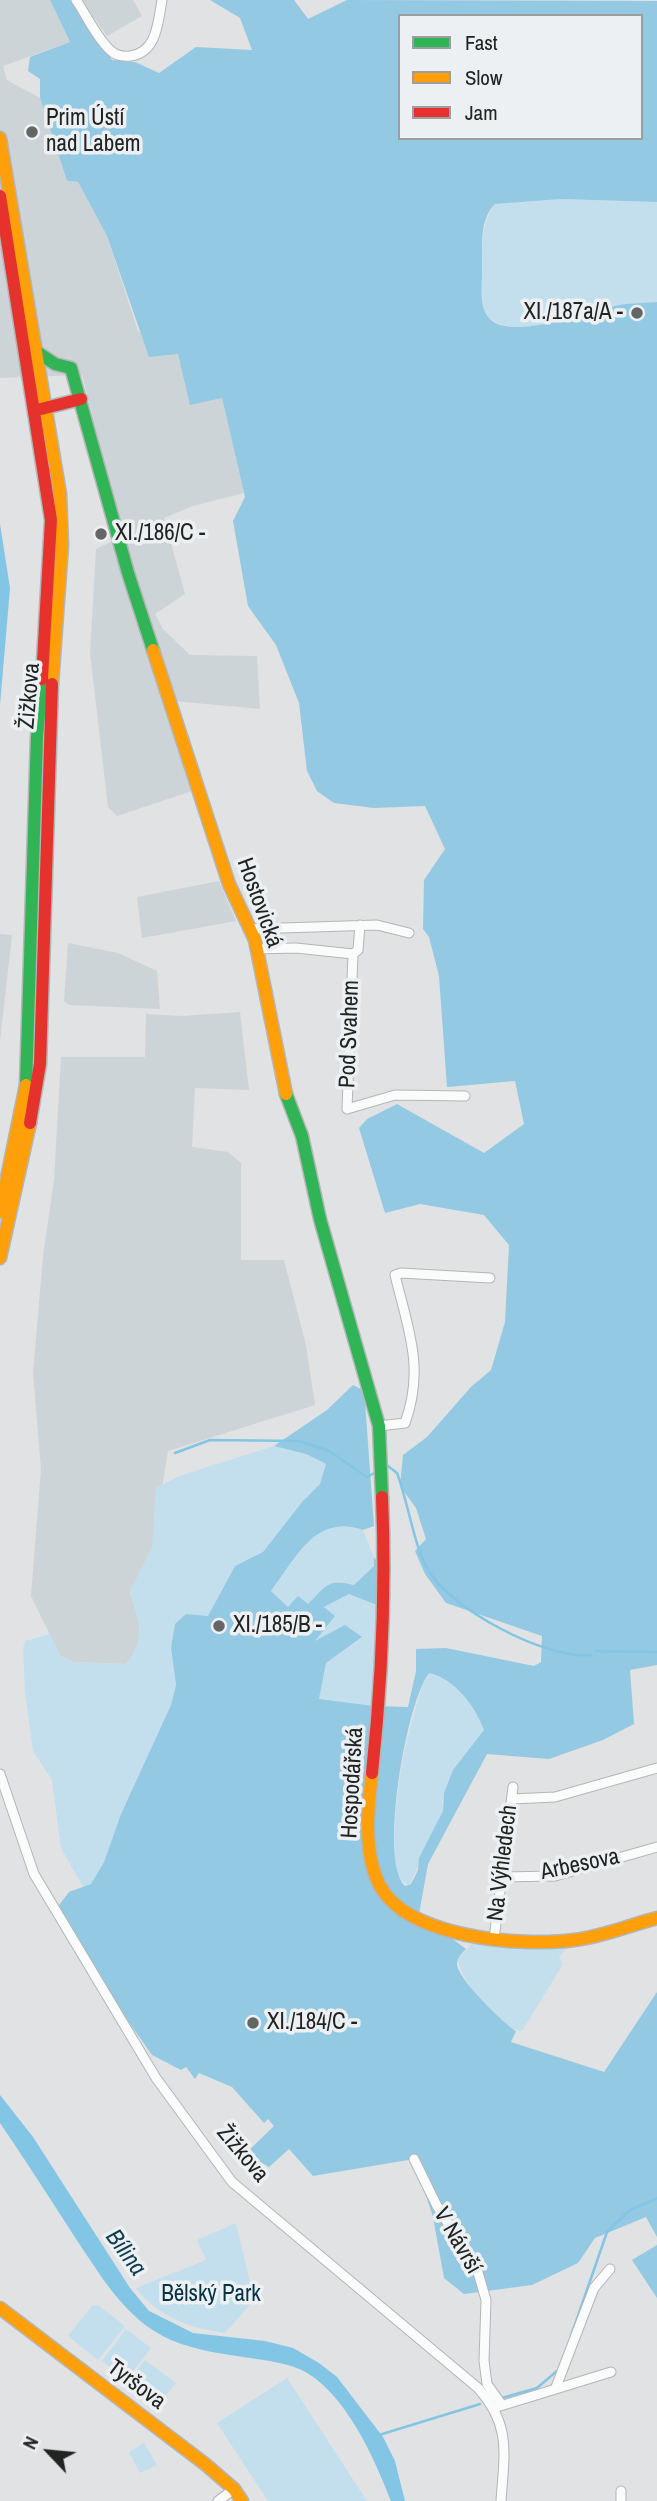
<!DOCTYPE html>
<html>
<head>
<meta charset="utf-8">
<style>
	body { margin:0 }
	#map { position:relative; width:657px; height:2501px; overflow:hidden; background:#e0e2e3; font-family:"Archivo Narrow",sans-serif }
	canvas { display:block }
	.legend { position:absolute; left:398px; top:14px; width:245px; height:126px; box-sizing:border-box; background:#edf0f2; border:2px solid #9c9e9f; margin:0; padding:9px 12px; list-style:none; font-size:21px; color:#222323 }
	.legend li { display:flex; align-items:center; gap:14px; height:35px }
	.legend b { width:35px; border:2px solid #9c9e9f }
	.north { position:absolute; left:14px; top:2417px; width:70px; height:70px; -webkit-text-stroke:5px #edf0f2; paint-order:stroke; rotate:296deg; font-size:19px; font-weight:700; line-height:28px; text-align:center; color:#222323 }
	.north::after { content:''; display:block; margin:auto; width:24px; height:32px; background:#222323; clip-path:polygon(50% 0,100% 100%,50% 72%,0 100%) }
</style>
</head>
<body>
<div id="map">
<canvas width="657" height="2501"></canvas>
<ul class="legend">
<li><b style="height:9px;background:#30b455"></b>Fast</li>
<li><b style="height:9px;background:#ff9f0a"></b>Slow</li>
<li><b style="height:9px;background:#e5322d"></b>Jam</li>
</ul>
<div class="north">N</div>
</div>
<script>
const ctx = document.querySelector('canvas').getContext('2d');
ctx.lineJoin = 'round';
function fillPath(path, color) { ctx.fillStyle = color; ctx.fill(path, 'evenodd'); }
function strokePath(path, color, width, dash) { ctx.strokeStyle = color; ctx.lineWidth = width; ctx.lineCap = dash ? 'butt' : 'round'; ctx.setLineDash(dash || []); ctx.stroke(path); }
function drawText(font, color, halo, rows, align = 'center') {
  ctx.font = font + ' "Archivo Narrow",sans-serif'; ctx.lineWidth = 7; ctx.setLineDash([]); ctx.textBaseline = 'middle'; ctx.strokeStyle = halo; ctx.fillStyle = color; for (const [text, x, y, turn = 0] of rows) {
    ctx.save(); ctx.translate(x, y); ctx.rotate((+turn || 0) * Math.PI / 180); ctx.textAlign = isNaN(turn) ? turn : align; if (halo) ctx.strokeText(text, 0, 0); ctx.fillText(text, 0, 0); ctx.restore();
  }
}
const built = new Path2D(`
	M0 0H50L70 42 3 66 7 80 40 98 67 181 78 182 107 236 138 331 178 354 222 398 244 493 193 506 164 518 185 594 155 614 163 629 190 655 257 656 260 709 163 700 192 791 117 816 108 807 90 653 96 549 123 536 82 375 0 378Z
	M81 0H133L142 16 107 36Z
	M219 881 236 921 142 938 137 897Z
	M0 934 12 935 0 1041Z
	M68 943 118 953 157 971 160 1009 69 1005 64 1001Z
	M240 1012 249 1090 195 1088 192 1147 228 1152 241 1163V1260H284L306 1345 315 1405 168 1451 152 1548 130 1592 140 1625 138 1649 126 1664 72 1662 60 1655 31 1596 41 1469 33 1373 43 1256 54 1180 61 1057H145L146 1014 181 1016Z`);
const green = new Path2D(`
	M561 199 657 202V302C644 303 631 303 619 306 587 313 511 342 487 316 477 293 478 222 495 204Z
	M274 1446 306 1454 326 1464 320 1485 302 1502 263 1552 235 1566 208 1617 186 1614 171 1648 176 1685 171 1705 121 1814 104 1862 91 1885 83 1887 61 1848 52 1780 33 1751 25 1692 23 1648 26 1641 50 1634 60 1655 72 1662 126 1664C147 1638 139 1622 130 1592L152 1548 156 1488 179 1476Z
	M347 1524 363 1530 374 1557V1566L354 1585 338 1581 308 1604 288 1607 271 1591C292 1564 310 1526 347 1524Z
	M381 1567 374 1706 319 1699 326 1663 361 1638 313 1643 335 1616 324 1607 349 1594 377 1604Z
	M429 1673C455 1679 475 1706 484 1730L442 1801 443 1811 409 1886 397 1877C388 1811 404 1744 424 1680Z
	M474 1941 530 1948 567 1947 559 1958 563 1964 522 2031C503 2031 454 1975 459 1958Z
	M236 2223 254 2300 225 2333C187 2327 160 2318 136 2288L206 2260 197 2240Z
	M98 2305 125 2326 98 2360 68 2336 92 2306Z
	M126 2329 151 2348 126 2380 102 2361Z
	M145 2360 176 2383 158 2405 128 2382Z
	M287 2378 367 2501H268L217 2423Z
	M144 2443 157 2465 140 2473 129 2452Z`);
const forest = new Path2D(`
	M50 0H71L112 60 135 62 159 73 196 47 252 50 240 18 210 0H294L308 19 347 0 657 1V202L561 199 495 204C478 221 483 248 482 271 482 285 479 307 489 318 509 342 592 311 619 305 631 303 645 303 657 302V1665L630 1670 634 1724 603 1740 549 1759 487 1754 428 1864 419 1914 466 1949C462 1953 457 1958 457 1964 457 1978 503 2023 516 2031L511 2042 604 2072 657 1992V2237L646 2217 595 2238 578 2263 532 2285 464 2294 444 2278 433 2217 414 2159 313 2176 289 2149 269 2167 245 2154 274 2126 268 2119 264 2123 232 2087 199 2073 195 2079 186 2067 181 2070 152 2055 109 1994 57 1908 69 1892 91 1884 104 1862 121 1814 171 1705 176 1685 171 1648 175 1624 186 1614 208 1616 235 1566 263 1552 302 1502 320 1484 326 1464 306 1454 274 1446 327 1410 353 1385 361 1389 365 1402 374 1526 363 1530C316 1513 296 1558 271 1591L288 1607 298 1596 308 1604C326 1586 328 1578 354 1585L374 1566V1557L381 1567 377 1605 349 1594 324 1607 335 1616 315 1641 345 1625 362 1637 326 1663 319 1699 374 1706 408 1707 416 1671V1649L446 1648 534 1666 541 1662 542 1636 446 1603 425 1574 415 1551 426 1539 416 1508 400 1486 403 1455 427 1437 471 1387 491 1370 505 1322 509 1245 484 1215 420 1204 385 1213 359 1128 367 1119 397 1104 484 1153 524 1124 515 1081 447 1087 439 976 429 937 423 929 424 880 445 849 425 806 374 808 334 803 317 791 307 771 299 703 276 645 248 606 233 521 245 497 222 398 190 405 178 354 149 357 107 236 78 182 67 181 40 98V79L28 71 30 57 70 42ZM400 16H641V138H400ZM429 1673C455 1679 475 1706 484 1730L453 1770 444 1793 443 1811 419 1858 418 1870 411 1884 405 1886C378 1861 407 1700 429 1673Z
	M657 2245V2298L632 2260Z`);
const water = new Path2D(`
	M0 524 10 588 0 705Z
	M0 2095 33 2137 130 2288 149 2311 193 2333 265 2341 293 2348 319 2363 337 2377 383 2437 395 2461 405 2501H391C374 2457 340 2378 288 2365 236 2352 181 2357 138 2319 112 2296 95 2267 76 2239 51 2200 26 2161 0 2123Z`);
const stream = new Path2D(`
	M175 1453 210 1440 300 1441 329 1451 367 1477 378 1471
	M384 1468 388 1466 397 1473C408 1502 414 1546 428 1570 451 1609 546 1660 591 1655
	M596 1651 657 1652
	M571 2336 607 2232 629 2211 657 2198
	M502 2398 537 2388 557 2371
	M379 2435 480 2404`);
const street = new Path2D(`
	M76 0C87 16 96 37 110 50 115 55 122 57 130 56 157 53 158 22 162 0
	M360 925 358 950 353 954 347 1109 395 1095 465 1096
	M250 929 377 925 409 933
	M257 949 296 948 353 954
	M379 1426 405 1423C425 1368 408 1329 395 1275L401 1273 490 1278
	M0 1774 34 1874 156 2078 232 2182 478 2388C512 2426 504 2454 501 2501
	M512 1799 555 1797 657 1768
	M502 1877 555 1876 657 1847
	M494 1939 513 1787
	M414 2159 437 2206 477 2269 486 2300 484 2361 487 2384 502 2405
	M556 2387 594 2288 610 2269
	M497 2407 611 2372
	M621 2491V2501
	M218 2501 234 2489`);
const fast = new Path2D(`
	M37 352 55 364 71 368 128 573 153 650
	M26 1085 37 737 42 679
	M286 1094 302 1136 320 1219 379 1426 382 1497`);
const slow = new Path2D(`
	M0 138 60 494 62 545 52 684
	M153 650 229 884 255 940 286 1094
	M0 1212 26 1085
	M0 1258 30 1123
	M372 1773C368 1807 363 1851 379 1884 406 1938 520 1947 574 1940 602 1937 630 1925 657 1918
	M0 2308 205 2464 234 2489 242 2501`);
const jam = new Path2D(`
	M0 196 51 520 42 679
	M41 409 81 399
	M30 1123 40 1064 52 684
	M372 1773C382 1680 386 1590 382 1497`);
const markers = [
	[32,132,7,"#646666"],
	[637,313,7,"#646666"],
	[101,534,7,"#646666"],
	[219,1626,7,"#646666"],
	[253,2023,7,"#646666"]
];
const poiNames = [
	["Prim Ústí",46,119],
	["nad Labem",46,145],
	["XI./187a/A -",623,313,"right"],
	["XI./186/C -",115,534],
	["XI./185/B -",233,1626],
	["XI./184/C -",267,2023]
];
const streetNames = [
	["Žižkova",30,696,-85],
	["Hostovická",259,903,70],
	["Pod Svahem",350,1034,-88],
	["Hospodářská",353,1783,-87],
	["Na Výhledech",503,1863,-83],
	["Arbesova",580,1865,-12],
	["Žižkova",242,2154,50],
	["V Návrší",457,2241,60],
	["Tyršova",136,2385,37]
];
const parkNames = [
	["Bělský Park",211,2295]
];
const waterNames = [
	["Bílina",125,2253,54]
];
fillPath(built, '#cdd4d7');
fillPath(green, '#c3dfee');
fillPath(forest, '#94c9e3');
fillPath(water, '#82c5e5');
strokePath(stream, '#82c5e5', 2.5);
strokePath(street, '#b4b5b6', 11);
strokePath(fast, '#b4b5b6', 15);
strokePath(slow, '#b4b5b6', 15);
strokePath(jam, '#b4b5b6', 15);
strokePath(street, '#fafbfb', 9);
strokePath(fast, '#30b455', 12);
strokePath(slow, '#ff9f0a', 12);
strokePath(jam, '#e5322d', 12);
for (const [x, y, r, color] of markers) { const dot = new Path2D(); dot.arc(x, y, r, 0, 2 * Math.PI); ctx.fillStyle = color; ctx.fill(dot); strokePath(dot, '#edf0f2', 2.5); }
drawText('23px', '#222323', '#edf0f2', poiNames, 'left');
drawText('23px', '#222323', '#edf0f2', streetNames);
drawText('23px', '#053244', '#edf0f2', parkNames);
drawText('italic 24px', '#113b4e', '#edf0f2', waterNames);
</script>
</body>
</html>
